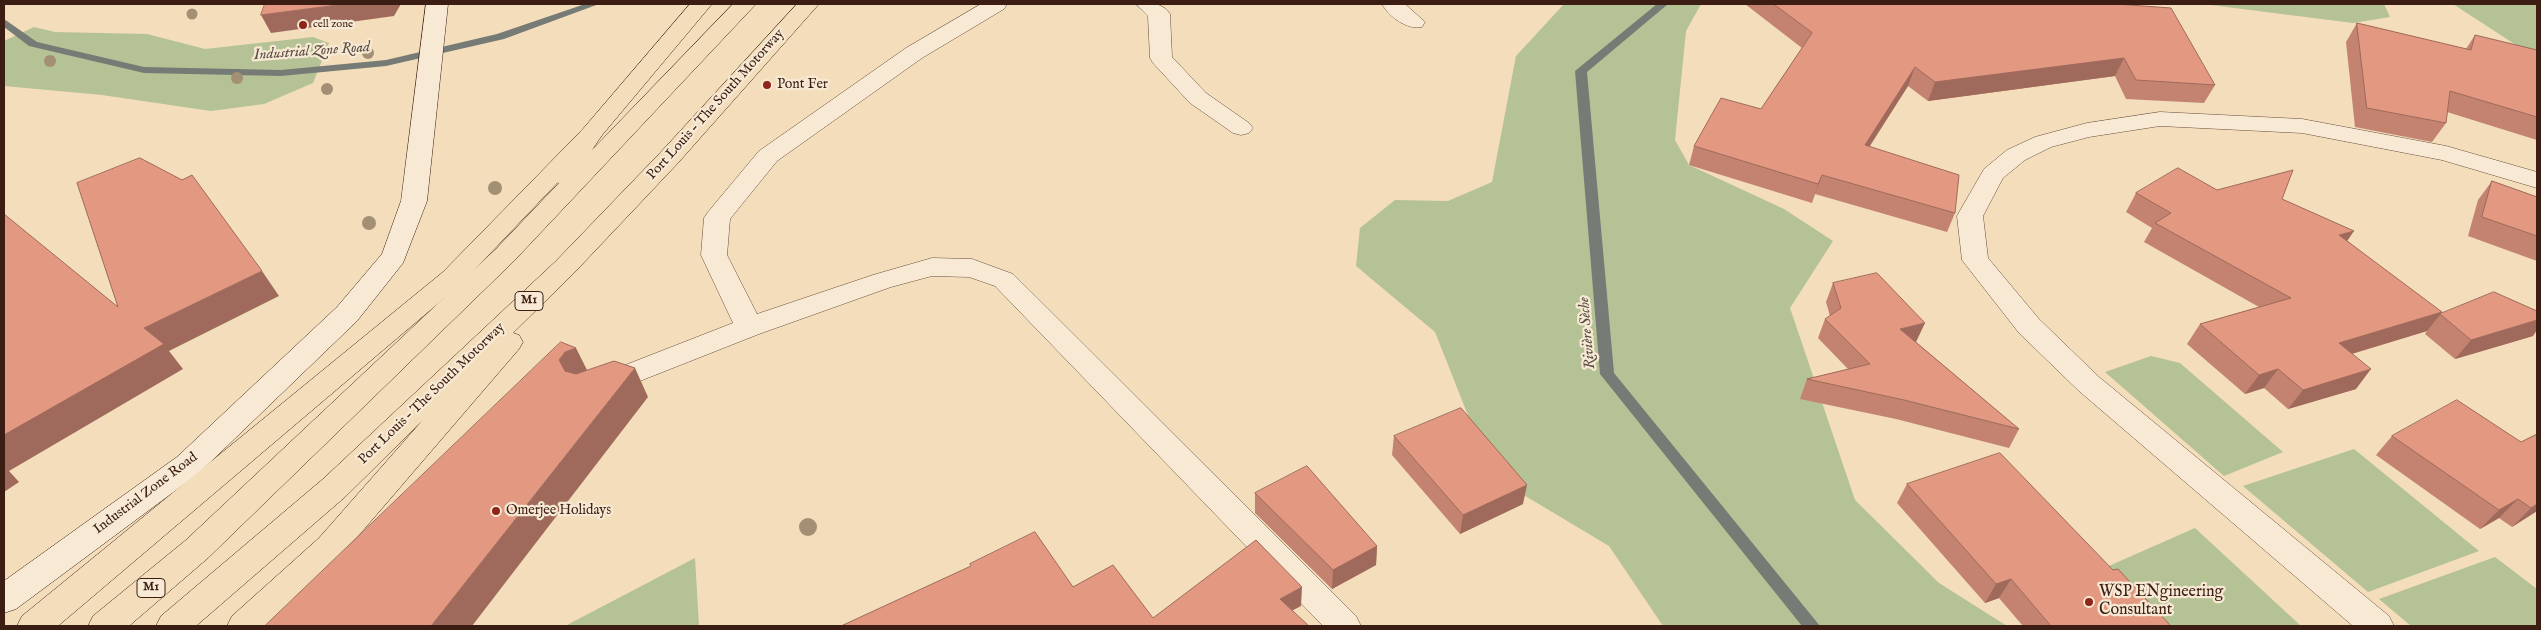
<!DOCTYPE html>
<html>
<head>
<meta charset="utf-8">
<style>
	body { margin:0 }
	#map { position:relative; width:2541px; height:630px; overflow:hidden; background:#f3ddbb; font-family:"IM FELL English",serif }
	canvas { display:block }
	.frame { position:absolute; inset:0; border:5px solid #3b1d13; pointer-events:none }
</style>
</head>
<body>
<div id="map">
<canvas width="2541" height="630"></canvas>
<div class="frame"></div>
</div>
<script>
const ctx = document.querySelector('canvas').getContext('2d');
ctx.lineJoin = 'round';
function fillPath(path, color) { ctx.fillStyle = color; ctx.fill(path, 'evenodd'); }
function strokePath(path, color, width, dash) { ctx.strokeStyle = color; ctx.lineWidth = width; ctx.lineCap = dash ? 'butt' : 'round'; ctx.setLineDash(dash || []); ctx.stroke(path); }
function drawText(font, color, halo, rows, align = 'center') {
  ctx.font = font + ' "IM FELL English",serif'; ctx.lineWidth = 4.5; ctx.setLineDash([]); ctx.textBaseline = 'middle'; ctx.strokeStyle = halo; ctx.fillStyle = color; for (const [text, x, y, turn = 0] of rows) {
    ctx.save(); ctx.translate(x, y); ctx.rotate((+turn || 0) * Math.PI / 180); ctx.textAlign = isNaN(turn) ? turn : align; if (halo) ctx.strokeText(text, 0, 0); ctx.fillText(text, 0, 0); ctx.restore();
  }
}
const green = new Path2D(`
	M1564 4H1701L1686 31 1675 140 1689 165 1784 209 1833 241 1790 308 1855 500 1939 583 2007 626H1663L1609 546 1492 476 1435 332 1356 266 1360 228 1395 200 1448 201 1492 182 1516 56Z
	M2203 4H2384L2390 17 2353 23Z
	M2453 4H2537V54L2519 47Z
	M34 27 55 32 147 34 205 49 313 37 329 43 313 83 264 104 211 111 102 95 4 86V41Z
	M2151 356 2180 363 2283 452 2224 476 2105 372Z
	M2354 449 2479 551 2368 592 2243 486Z
	M2195 528 2301 626H2156L2102 569Z
	M2495 557 2537 589V626H2411L2379 599Z
	M695 558 699 626H565Z`);
const stream = new Path2D(`
	M585 4H599L504 39 386 66 281 76 144 73 29 46 4 27V19L37 42 144 67 281 70 386 60 497 34Z
	M1657 4H1668L1587 72 1614 373 1820 626H1802L1600 374 1575 71Z`);
const street = new Path2D(`
	M981 4H1007L1004 9 922 58 777 161 730 219 727 255 757 314 873 275 932 258 972 259 1013 274 1356 616 1361 626H1323L995 286 969 277 932 276 891 287 759 334 612 392 602 396 592 392 588 385 592 378 733 323 701 255 704 218 708 212 759 151 906 48Z
	M1136 4C1150 4 1161 1 1170 14L1172 57 1206 93 1249 123 1253 128 1249 133 1241 135 1233 133 1190 103 1153 63 1150 58 1148 16Z
	M1382 4H1405L1425 22 1422 27C1407 30 1389 17 1382 4Z
	M2160 112 2302 119 2446 146 2537 172V188L2442 160 2302 133 2160 126 2089 137 2051 147 2025 160 2003 178 1983 216 1988 258 2039 319 2099 377 2389 616 2394 626H2353L2079 391 2019 333 1962 260 1957 216 1984 169 2007 150 2035 137 2087 123Z`);
const secondary = new Path2D(`
	M426 4H448L427 201 403 263 357 321 199 473 16 609 4 613V581L177 457 337 307 382 254 401 201Z`);
const primary = new Path2D(`
	M690 4H712L598 140 461 284 58 626H17L22 616 443 272 582 130Z`);
const highway = new Path2D(`
	M733 4H756L514 261 208 558 129 626H88L93 616 186 540 496 249 559 183 552 181 549 176 582 130 590 128 598 130 602 135 592 150Z
	M797 4H819L678 163 574 273 513 333 519 335 523 342 519 349 341 556 267 626H227L232 616 319 538 422 421 345 497 196 626H156L161 616 323 479 556 261 660 153Z`);
const trees = [
	[192,14,5.5],
	[368,53,6],
	[50,61,6],
	[237,78,6],
	[327,89,6],
	[495,188,7],
	[369,223,7],
	[808,527,9]
];
const wall = new Path2D(`
	M1745 4H2116L2215 85 2204 103 2126 99 2115 76 1928 101 1908 86 1870 146 1955 213 1947 232 1815 194 1812 203 1689 165 1694 146 1761 109 1802 48Z
	M2357 23 2466 49 2475 35 2537 50V140L2447 112 2446 123 2432 142 2355 127 2346 42Z
	M2492 181 2537 197V261L2468 236 2478 200Z
	M2217 190 2282 199 2347 241 2440 314 2533 336 2455 359 2425 334 2427 331 2352 354 2356 389 2288 409 2264 388 2245 394 2187 344 2200 324 2259 307 2144 242 2152 228 2126 212 2136 193Z
	M1833 283 1916 342 2019 429 2009 448 1896 419 1800 399 1807 379 1848 369 1818 338 1825 319 1830 316 1826 302Z
	M2537 434V511L2512 527 2499 518 2480 529 2376 455 2392 436 2521 442Z
	M1394 436 1523 504 1460 534 1392 455Z
	M1907 484 2113 570 2171 626H2023L1999 598 1985 603 1897 503Z
	M1255 493 1377 546 1376 565 1332 589 1255 513Z`);
const shadedWall = new Path2D(`
	M345 4H401L394 16 271 33 261 15Z
	M2124 58 2115 76 1928 101 1935 82Z
	M1915 67 1908 86 1858 164 1865 145Z
	M1822 175 1815 194 1812 203 1818 184Z
	M2354 231 2341 250 2339 235Z
	M262 271 279 296 169 351 183 369 9 471 19 482 4 492V435L144 328Z
	M2442 312 2427 331 2324 362 2339 343Z
	M2537 320V330L2533 336 2455 359 2471 340Z
	M1925 323 1916 342 1892 348 1900 329Z
	M576 348 590 376 573 389 559 360 565 352Z
	M635 368 648 397 472 626H431Z
	M2278 369 2264 388 2245 394 2259 375Z
	M2371 369 2356 389 2288 409 2303 390Z
	M1527 485 1523 504 1460 534 1463 515Z
	M2518 499 2499 518 2480 529 2499 510Z
	M2537 504V511L2512 527 2531 508Z
	M1377 546 1376 565 1332 589 1333 570Z
	M2011 579 1999 598 1985 603 1996 584Z
	M1302 587 1301 606 1280 617V599Z`);
const building = new Path2D(`
	M265 4H345L261 15Z
	M1774 4H2116L2171 8 2215 85 2136 80 2124 58 1935 82 1915 67 1865 145 1959 175 1955 213 1822 175 1818 184 1694 146 1721 98 1761 109 1812 33Z
	M2357 23 2471 50 2475 35 2537 50V117L2450 91 2446 123 2367 108Z
	M140 158 182 180 192 175 262 271 144 328 164 344 4 435V214L118 307 77 183Z
	M2178 168 2217 190 2293 170 2282 199 2354 231 2339 235 2442 312 2339 343 2371 369 2303 390 2278 369 2259 375 2200 324 2291 298 2155 223 2171 213 2136 193Z
	M2492 181 2537 197V236L2482 217Z
	M1877 273 1925 323 1900 329 2019 429 1904 400 1807 379 1870 364 1825 319 1841 308 1833 283Z
	M2494 292 2537 311V320L2471 340 2440 314Z
	M561 342 576 348 565 352 559 360 565 371 576 374 614 361 635 368 431 626H265Z
	M2457 400 2521 442 2537 434V504L2531 508 2518 499 2499 510 2392 436Z
	M1461 408 1527 485 1463 515 1394 436Z
	M2000 453 2113 570 2118 569 2171 626H2051L2011 579 1996 584 1907 484Z
	M1307 466 1377 546 1333 570 1255 493Z
	M1035 532 1073 587 1113 565 1153 618 1256 540 1302 587 1280 599 1309 626H841L971 566 970 564Z`);
const markers = [
	[303,25,5,"#8f2418"],
	[767,85,5,"#8f2418"],
	[496,511,5,"#8f2418"],
	[2089,602,5,"#8f2418"]
];
const farPoinames = [
	["cell zone",313,25]
];
const shields = [
	[529,301,28],
	[151,588,28]
];
const shieldNames = [
	["M1",529,301],
	["M1",151,588]
];
const poiNames = [
	["Pont Fer",777,85],
	["Omerjee Holidays",506,511]
];
const streetNames = [
	["Port Louis – The South Motorway",716,105,-48],
	["Port Louis – The South Motorway",432,394,-44],
	["Industrial Zone Road",146,494,-37]
];
const waterNames = [
	["Industrial Zone Road",312,52,-4],
	["Rivière Sèche",1588,333,-95]
];
const nearPoinames = [
	["WSP ENgineering",2099,593],
	["Consultant",2099,611]
];
fillPath(green, '#b4c295');
fillPath(stream, '#767b75');
strokePath(street, '#694d3d', 1);
strokePath(secondary, '#3b1d13', 1);
strokePath(primary, '#3b1d13', 1);
strokePath(highway, '#3b1d13', 1);
fillPath(street, '#f7e9d3');
fillPath(secondary, '#f7e9d3');
fillPath(primary, '#f3ddbb');
fillPath(highway, '#f3ddbb');
ctx.fillStyle = '#a28f74';
for (const [x, y, r] of trees) { ctx.beginPath(); ctx.arc(x, y, r, 0, 2 * Math.PI); ctx.fill(); }
fillPath(wall, '#c38370');
fillPath(shadedWall, '#9f6a5b');
fillPath(building, '#e39882');
strokePath(building, '#9f6a5b', 1);
for (const [x, y, r, color] of markers) { const dot = new Path2D(); dot.arc(x, y, r, 0, 2 * Math.PI); ctx.fillStyle = color; ctx.fill(dot); strokePath(dot, '#f7e9d3', 2); }
drawText('11px', '#3b1d13', '#f7e9d3', farPoinames, 'left');
for (const [x, y, w] of shields) { const box = new Path2D(); box.roundRect(x - w / 2, y - 9.5, w, 19, 4); ctx.fillStyle = '#f7e9d3'; ctx.fill(box); strokePath(box, '#3b1d13', 1); }
drawText('bold 12px', '#3b1d13', null, shieldNames);
drawText('14px', '#3b1d13', '#f7e9d3', poiNames, 'left');
drawText('14px', '#3b1d13', '#f7e9d3', streetNames);
drawText('italic 15px', '#584c44', '#f7e9d3', waterNames);
drawText('16px', '#3b1d13', '#f7e9d3', nearPoinames, 'left');
</script>
</body>
</html>
